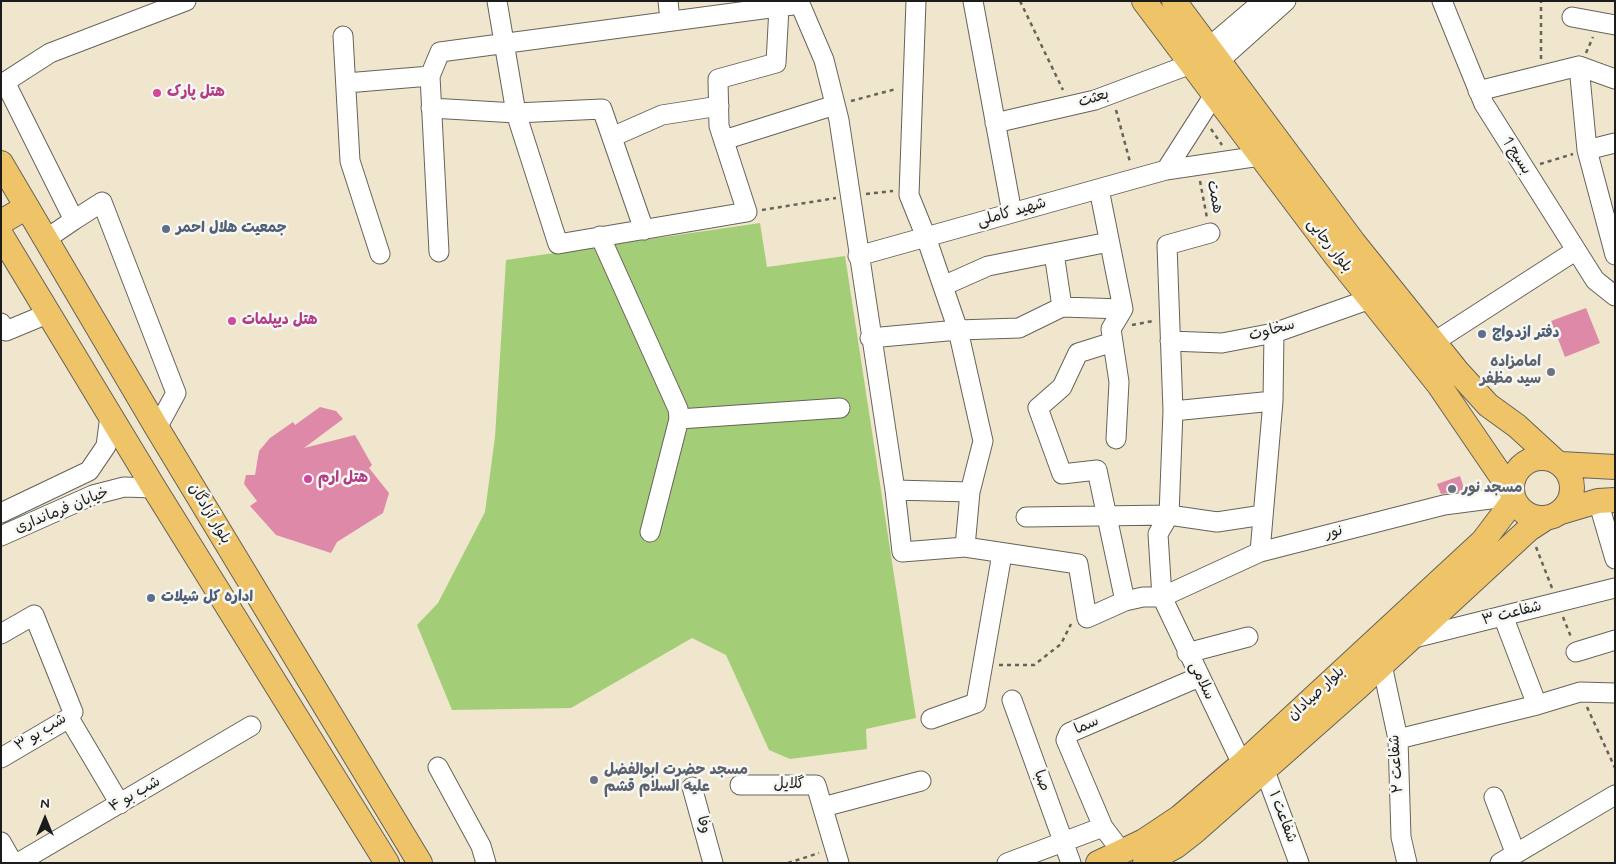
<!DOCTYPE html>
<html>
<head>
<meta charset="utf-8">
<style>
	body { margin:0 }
	#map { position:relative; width:1616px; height:864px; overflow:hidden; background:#f0e6cd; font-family:Mynerve,sans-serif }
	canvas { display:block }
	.frame { position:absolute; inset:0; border:2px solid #1c1c1c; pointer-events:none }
	.north { position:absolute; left:20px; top:794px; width:50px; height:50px; -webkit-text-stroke:4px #f6f6f2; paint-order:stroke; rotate:0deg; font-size:14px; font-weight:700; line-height:20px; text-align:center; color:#1c1c1c }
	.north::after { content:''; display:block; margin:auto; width:18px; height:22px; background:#1c1c1c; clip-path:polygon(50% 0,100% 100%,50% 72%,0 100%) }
</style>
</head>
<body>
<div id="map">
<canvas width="1616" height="864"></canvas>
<div class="frame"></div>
<div class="north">N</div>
</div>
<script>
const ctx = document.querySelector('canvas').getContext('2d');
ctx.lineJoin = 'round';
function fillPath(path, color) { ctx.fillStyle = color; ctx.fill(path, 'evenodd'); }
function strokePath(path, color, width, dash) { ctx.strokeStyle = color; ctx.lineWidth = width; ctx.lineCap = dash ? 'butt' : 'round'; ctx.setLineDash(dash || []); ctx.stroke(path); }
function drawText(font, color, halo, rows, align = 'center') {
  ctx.font = font + ' Mynerve,"Playpen Sans Arabic",sans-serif'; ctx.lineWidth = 5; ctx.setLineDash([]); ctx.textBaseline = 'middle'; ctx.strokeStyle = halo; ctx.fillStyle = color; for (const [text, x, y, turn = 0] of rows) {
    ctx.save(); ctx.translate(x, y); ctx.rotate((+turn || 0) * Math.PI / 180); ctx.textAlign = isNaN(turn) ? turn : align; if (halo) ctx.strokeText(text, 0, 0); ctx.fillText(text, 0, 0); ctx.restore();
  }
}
const green = new Path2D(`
	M760 223 767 267 845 256 916 718 866 729 867 749 790 759 769 750 726 655 692 638 571 708 452 710 417 625 438 603 485 512 495 437 506 260Z`);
const building = new Path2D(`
	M1586 308 1600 343 1565 357 1551 321Z
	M320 407 336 411 343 419 304 448 355 435 372 465 369 468 389 493 383 513 337 542 331 553 276 535 250 506 257 501 244 484 246 475H255L259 451 270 438 293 422 295 425Z
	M1460 476 1465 491 1441 494 1437 484Z`);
const path = new Path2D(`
	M1020 1 1063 90
	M1586 53 1593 37
	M1541 59V1
	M851 101 896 89
	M1116 110 1130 162
	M1211 129 1222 145
	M1540 164 1573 154
	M1200 181 1207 218
	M866 194 893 191
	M762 210 836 198
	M1132 325 1153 321
	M1536 547 1552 588
	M1563 617 1571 637
	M999 665H1034L1061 644 1071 624
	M1587 707 1615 768
	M788 863 819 853`);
const minor = new Path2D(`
	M497 1 516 113 558 244 747 212 719 126 718 79 776 63 779 7
	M668 1 670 20
	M916 1 909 195 926 237 958 330 983 441 970 492 965 547
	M973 1 1012 213
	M1442 1 1484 104 1595 280 1615 296
	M1572 17 1615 25
	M343 36 350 161 380 254
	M1208 48 1263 1
	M1218 62 1286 1
	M430 76 439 252
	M1615 79 1579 66 1587 150 1615 255
	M346 83 430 76 440 52 800 4 824 60 839 120 895 490 902 552 965 547 1078 564 1087 618 1125 601 1143 597H1162L1260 552 1444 505 1513 496
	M1478 91 1579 66
	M431 108 516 113 602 109 644 230
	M995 123 1095 100 1191 64
	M612 137 662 115 719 106
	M724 140 835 105
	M1587 150 1615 143
	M1166 170 1214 95
	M1099 189 1123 309 1111 329 1119 382 1116 439
	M74 220 102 202 176 393 157 428
	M1210 233 1167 245 1173 411 1169 515 1158 534 1162 597 1242 764
	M600 236 678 409 679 419 650 532
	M46 239 74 220 5 82 50 53 186 1
	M1054 253 1062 307
	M858 256 1166 170 1260 156
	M943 286 988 266 1109 242
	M1 323 6 331 47 314
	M870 338 958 330 1019 328 1062 307 1123 309
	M1170 341 1222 343 1274 333 1370 299
	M1113 342 1078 353 1062 387 1038 408 1062 474 1097 470 1125 601
	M1434 342 1575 251
	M1173 411 1273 401
	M679 419 840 408
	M895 490 970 492
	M1598 501 1615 559
	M1 513 89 471 106 446 110 416
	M1026 517 1169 515 1217 522 1263 515
	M1 536 93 495 124 487 154 488
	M1260 552 1273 401 1274 333
	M1503 616 1537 705
	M1 634 34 615 73 712 69 718 1 758
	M1410 639 1615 588
	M1576 652 1615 640
	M1187 653 1248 637
	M1382 665 1398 739 1401 837 1407 863
	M1012 700 1071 863
	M69 718 120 804
	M931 719 976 703 1002 554
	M1398 739 1537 705 1580 692 1615 693
	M438 767 481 846 486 863
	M1265 771 1299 863
	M740 785H816L839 863
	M692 787 713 863
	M1494 797 1515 852
	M823 807 921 781
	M1 842 13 863
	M1122 852 1103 827 1066 740 1069 733 1199 677
	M18 863 251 726
	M1007 863 1103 827
	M1500 863 1615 795`);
const major = new Path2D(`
	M1144 1 1336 256 1439 385 1512 492
	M1174 1 1354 243 1457 371 1488 405 1517 426 1554 460
	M1 163 157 428 420 863
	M1 222 27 207
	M1 235 154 488 387 863
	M1512 488a30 30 0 1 1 60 0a30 30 0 1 1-60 0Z
	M1561 464 1615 467
	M1561 512 1598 501 1615 500
	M1098 863 1144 841 1180 817 1242 764 1483 541 1514 500
	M1145 863 1176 846 1194 832 1358 687 1529 529 1546 518`);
const markers = [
	[157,93,5,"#d1479c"],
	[166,229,5,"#5c6f8a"],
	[232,321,5,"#d1479c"],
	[1482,334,5,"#5c6f8a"],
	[1551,372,5,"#6b7280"],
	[308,479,5,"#d1479c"],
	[1452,489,5,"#6b7280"],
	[151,598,5,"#5c6f8a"],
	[594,780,5,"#6b7280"]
];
const hotelNames = [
	["هتل پارک",167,93],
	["هتل دیپلمات",242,321],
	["هتل ارم",318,479]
];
const streetNames = [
	["بعثت",1094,99,-17],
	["بسیج 1",1516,156,58],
	["همت",1214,197,79],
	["شهید کاملی",1012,213,-16],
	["بلوار رجایی",1329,246,52],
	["سخاوت",1272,331,-15],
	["خیابان فرمانداری",62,511,-22],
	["بلوار آزادگان",209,514,59],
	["نور",1334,533,-14],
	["شفاعت ۳",1512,614,-14],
	["سلامی",1201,681,64],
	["بلوار صیادان",1317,694,-43],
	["سما",1087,726,-24],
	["شب بو ۳",41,733,-32],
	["شفاعت ۲",1397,764,-94],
	["صبا",1041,781,70],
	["گلایل",789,785],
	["شب بو ۴",135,795,-30],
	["شفاعت ۱",1282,817,69],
	["وفا",703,825,74]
];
const serviceNames = [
	["جمعیت هلال احمر",176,229],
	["دفتر ازدواج",1492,334],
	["اداره کل شیلات",161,598]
];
const worshipNames = [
	["امامزاده",1541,363,"right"],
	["سید مظفر",1541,380,"right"],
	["مسجد نور",1462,489],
	["مسجد حضرت ابوالفضل",604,771],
	["علیه السلام قشم",604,788]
];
fillPath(green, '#a4cd78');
fillPath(building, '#de89a7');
strokePath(minor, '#66635a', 21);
strokePath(major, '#66635a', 26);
strokePath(path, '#66635a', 2.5, [4, 4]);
strokePath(minor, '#fff', 19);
strokePath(major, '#efc469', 24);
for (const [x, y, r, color] of markers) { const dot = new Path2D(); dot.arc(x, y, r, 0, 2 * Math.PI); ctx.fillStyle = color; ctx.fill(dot); strokePath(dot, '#f6f6f2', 2); }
drawText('bold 15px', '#b23c85', '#f6f6f2', hotelNames, 'left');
drawText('15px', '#1c1c1c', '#f6f6f2', streetNames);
drawText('bold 15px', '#4e5e75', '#f6f6f2', serviceNames, 'left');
drawText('bold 15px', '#5b616d', '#f6f6f2', worshipNames, 'left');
</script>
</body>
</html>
